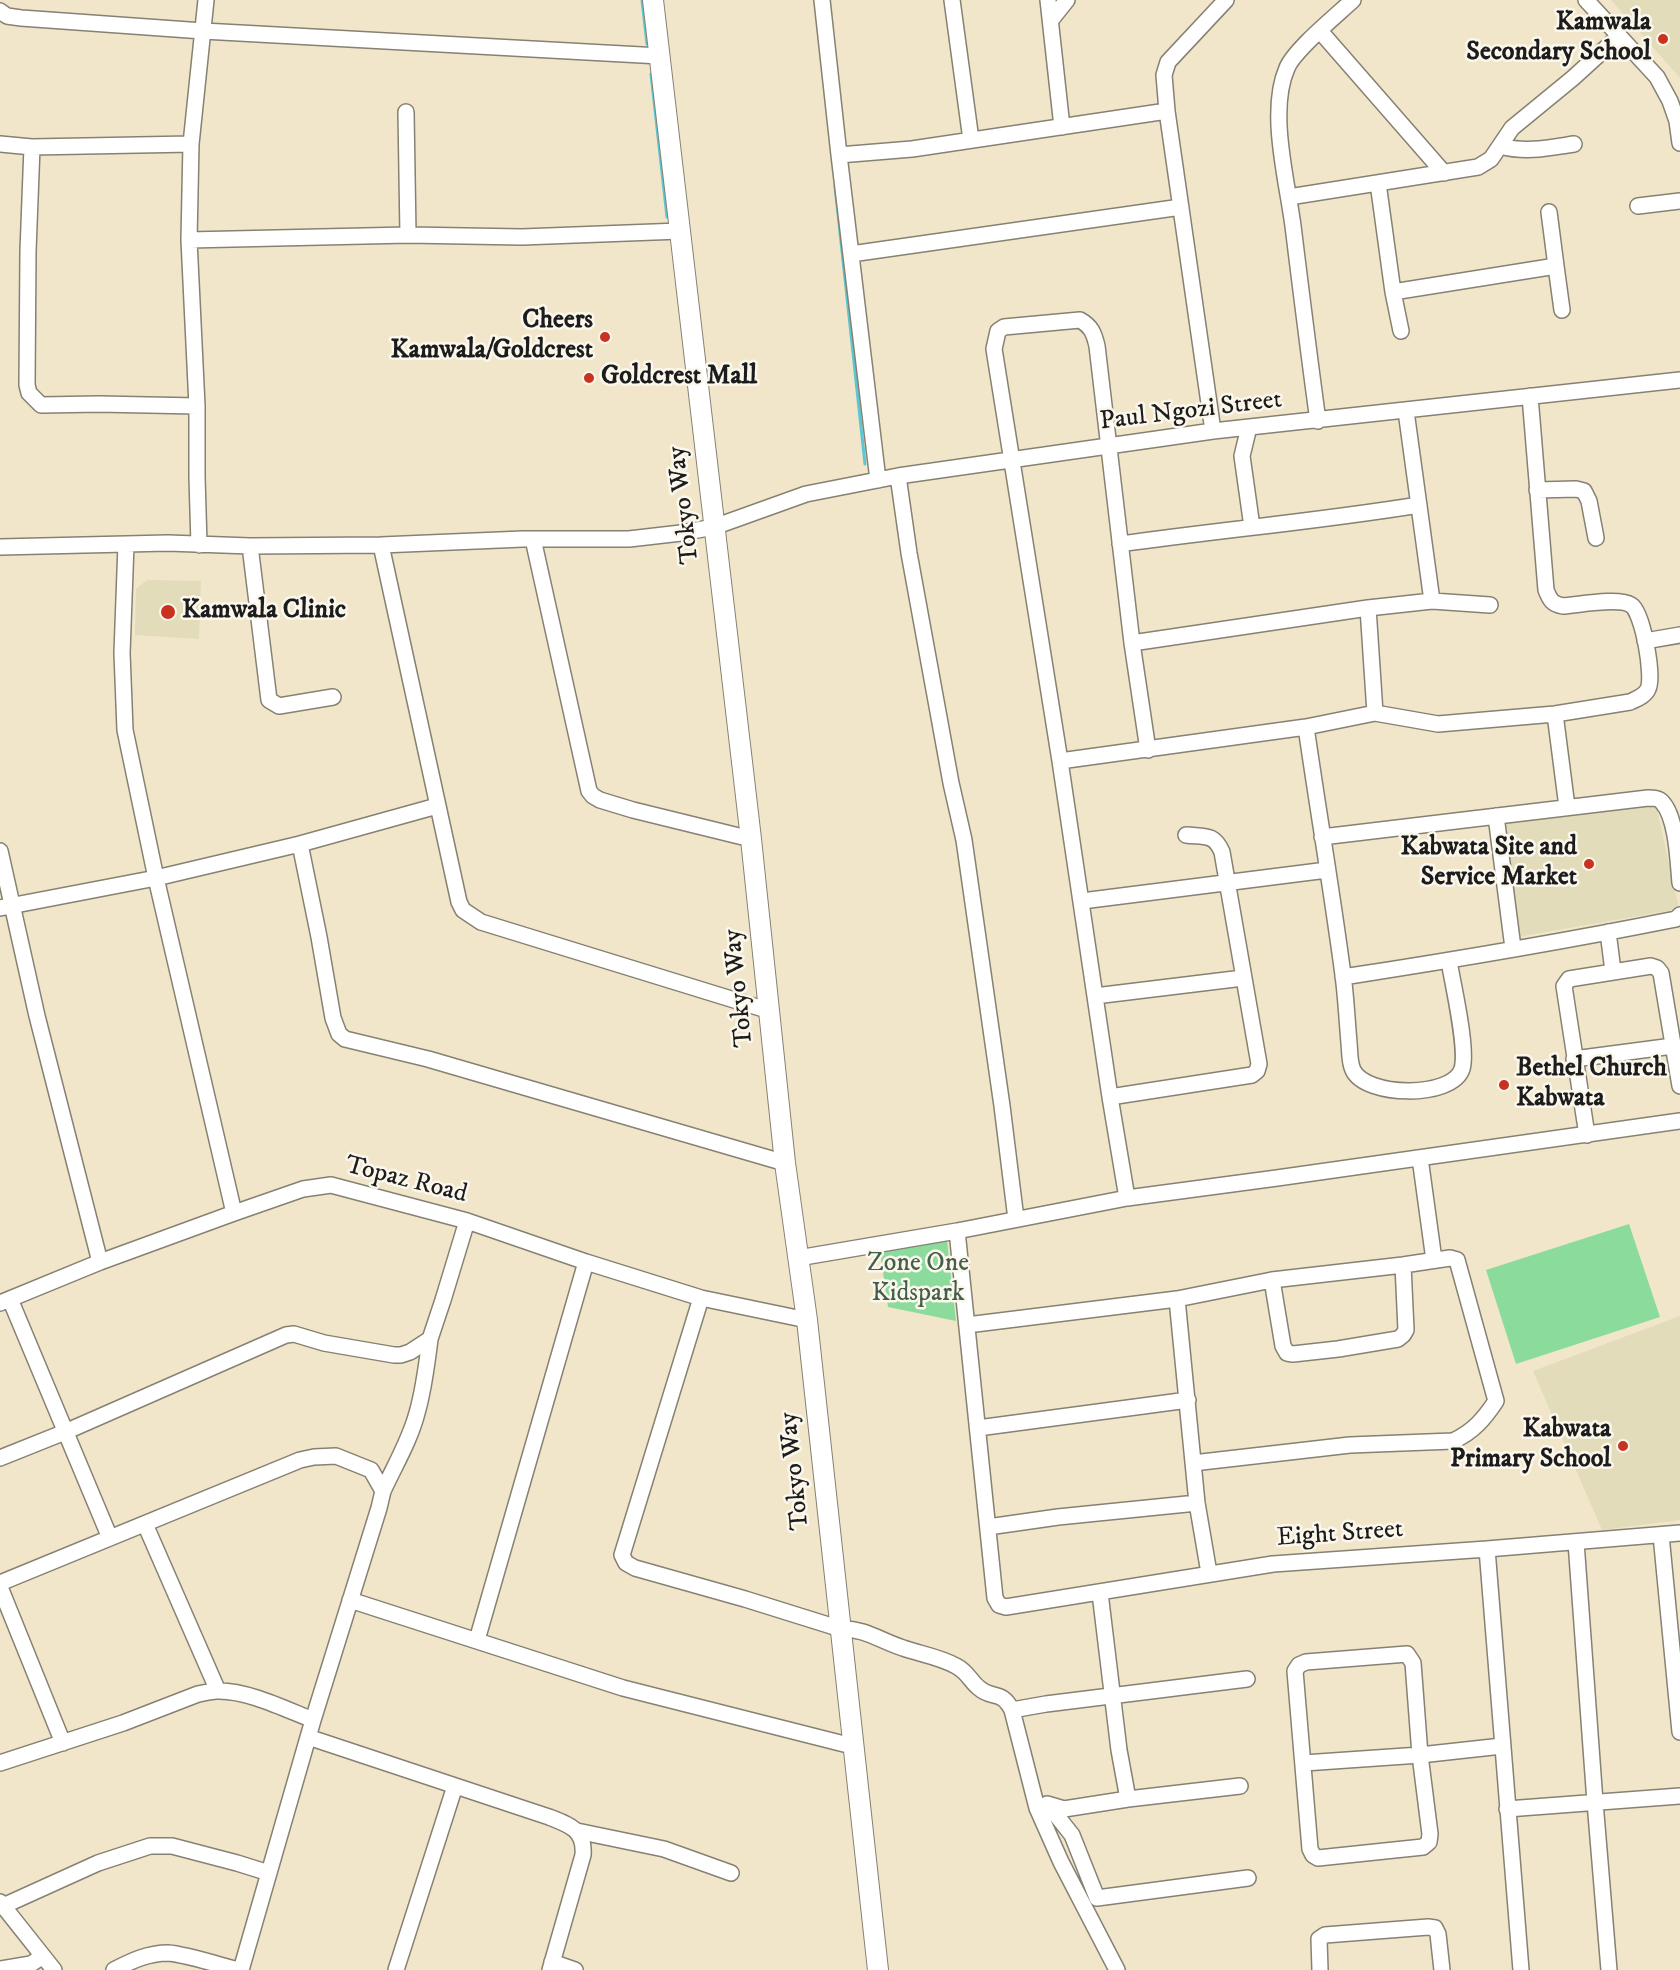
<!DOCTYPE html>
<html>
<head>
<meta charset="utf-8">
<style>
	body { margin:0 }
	canvas { display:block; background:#f1e6ca }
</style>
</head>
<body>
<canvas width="1680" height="1970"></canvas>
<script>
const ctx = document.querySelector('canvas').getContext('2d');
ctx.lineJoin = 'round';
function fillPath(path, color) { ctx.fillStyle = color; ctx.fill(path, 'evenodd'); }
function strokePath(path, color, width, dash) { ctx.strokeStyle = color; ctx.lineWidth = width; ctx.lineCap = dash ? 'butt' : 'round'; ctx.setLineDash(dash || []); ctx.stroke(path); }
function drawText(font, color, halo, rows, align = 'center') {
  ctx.font = font + ' "IM FELL DW Pica",serif'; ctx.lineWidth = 5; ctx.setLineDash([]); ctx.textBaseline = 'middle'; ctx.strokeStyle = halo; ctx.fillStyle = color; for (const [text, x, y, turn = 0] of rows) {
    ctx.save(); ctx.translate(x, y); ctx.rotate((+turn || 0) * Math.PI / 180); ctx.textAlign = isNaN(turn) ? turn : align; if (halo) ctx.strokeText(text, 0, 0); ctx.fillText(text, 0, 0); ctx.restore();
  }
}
const built = new Path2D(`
	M1611 0H1680V78Z
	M147 580 201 581 199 639 135 635 136 589Z
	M1656 805 1679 909 1518 937 1505 819Z
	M1680 1316V1520L1602 1530 1533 1371Z`);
const green = new Path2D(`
	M1629 1224 1660 1317 1516 1364 1486 1270Z
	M947 1240 956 1321 888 1307 880 1252Z`);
const stream = new Path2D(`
	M642 0 647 44
	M651 74 667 217
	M835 186 865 464`);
const minor = new Path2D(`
	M822 0 839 155 878 480
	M952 0 971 140
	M1048 0 1062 127
	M1586 0 1657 77 1670 101 1677 121 1680 143
	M0 11 7 16 21 18 203 31 660 56
	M1051 20 1067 0
	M1320 31 1444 173
	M406 112 408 235
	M0 144 32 147 191 144 206 0
	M191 144 189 240 197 406V477L199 545
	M1501 146C1525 153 1548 148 1574 144
	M32 147 28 251 27 385 29 393 41 405 99 404 197 406
	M839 155 912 149 1167 111
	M1378 183 1393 292 1401 331
	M1289 197 1478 167 1491 159 1512 128 1573 78 1618 37
	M1638 206 1680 201
	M189 240 408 235 522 237 680 231
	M851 254 1181 207
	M1556 266 1562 310
	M1393 292 1556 266 1549 212
	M1406 411 1432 601
	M1318 421C1309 356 1301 291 1293 226 1287 180 1268 111 1287 68 1294 50 1337 15 1353 0
	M1249 427 1242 456 1252 527
	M1213 431 1167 111 1164 75 1168 62 1226 0
	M898 476 909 553 951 783 964 840 1002 1106 1016 1219
	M1537 490 1576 489 1584 491 1589 501 1596 538
	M533 539 589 791 593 796 600 800 633 810 751 839
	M126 544 122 653 125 730 156 878 234 1213
	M1120 544C1220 530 1320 521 1419 505
	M381 545 459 902 463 910 481 922 770 1011
	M250 546 269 700 279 706 333 697
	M0 547 168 543 250 546 381 545 523 539H629L681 533 714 527 806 494 898 476 1213 431 1680 380
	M1368 608 1375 713
	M1645 641 1680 635
	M1132 643 1368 608 1432 601 1490 605
	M1555 714 1567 807
	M1306 727C1318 810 1332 892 1343 975 1346 997 1347 1020 1349 1043 1350 1051 1349 1062 1353 1070 1365 1097 1452 1099 1462 1069 1468 1049 1453 985 1449 961
	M1060 761 1306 727 1375 713 1438 724 1555 714 1630 702C1636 699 1645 696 1648 689 1654 677 1643 612 1631 605 1619 597 1578 605 1563 606 1552 604 1550 600 1546 590L1530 396
	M1496 816 1513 948
	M1322 837 1648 798C1653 798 1659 798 1662 802 1677 818 1678 862 1680 883
	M300 844 319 937 333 1018 339 1034 345 1039 428 1059 785 1163
	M0 851 37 1016 100 1262
	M1082 901 1327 870
	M0 908 156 878 300 844 437 806
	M1608 932 1613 971
	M1343 977C1454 960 1566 941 1676 919L1680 915
	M1095 996 1243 978
	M1574 1059 1673 1046
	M1110 1097 1252 1075 1257 1071 1259 1064 1222 852C1214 833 1204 837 1186 835
	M1587 1135 1564 986 1569 979 1651 966 1657 968 1661 973 1680 1086
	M1420 1158 1434 1260
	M1127 1198 1110 1097 1060 761 994 349 998 331 1004 327 1080 320C1091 326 1094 333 1097 346L1132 643 1148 750
	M957 1231 995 1598 999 1605 1006 1607 1273 1564 1487 1549 1680 1533
	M798 1258 957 1231 1127 1198 1277 1178 1680 1121
	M1272 1280 1283 1346 1287 1353 1293 1354 1338 1349 1398 1339 1403 1335 1406 1330 1403 1265
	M701 1298 622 1555 626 1563 635 1568 745 1599 841 1629C864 1628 881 1641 903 1648 920 1654 940 1657 956 1666 968 1672 970 1681 979 1688 993 1700 1001 1689 1012 1710L1037 1808 1061 1862 1117 1970
	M10 1299 110 1538
	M1177 1299 1197 1503 1209 1573
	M0 1303 100 1262 234 1213 303 1189 331 1185 467 1221 586 1262 701 1298 807 1320
	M967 1325 1177 1299 1272 1280 1403 1265 1450 1258 1457 1260 1496 1401C1484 1419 1473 1432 1453 1441L1350 1445 1193 1463
	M978 1428 1188 1400
	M0 1458 65 1432 286 1335 294 1334 324 1343 394 1355H401L410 1352 430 1339 443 1300 467 1221
	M383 1491C395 1465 410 1440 417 1413 424 1389 427 1363 430 1339
	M145 1524 218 1691
	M988 1527 1058 1517 1197 1503
	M1661 1535 1680 1732
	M1576 1542 1595 1802 1609 1970
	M1487 1549 1521 1970
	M0 1583 300 1460 314 1457 336 1456 371 1470 383 1491 379 1508 313 1720 241 1970
	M0 1587 63 1743
	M1100 1593 1119 1750 1128 1799
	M350 1600 623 1688 852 1746
	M477 1640 586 1262
	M1407 1654 1413 1663 1420 1755 1430 1834 1429 1842 1423 1847 1318 1858 1313 1855 1310 1849 1295 1671 1299 1665 1306 1662Z
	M1012 1710 1046 1704 1247 1679
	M308 1737 549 1817C570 1825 585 1830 583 1855L550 1970
	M0 1763 123 1723 198 1694C204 1693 211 1691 217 1691 247 1690 285 1709 313 1720
	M1304 1763 1420 1755 1502 1746
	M1047 1804 1064 1809 1128 1799 1240 1786
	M1049 1806 1072 1835 1097 1898 1248 1878
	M1507 1809 1680 1796
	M577 1831 664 1849 731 1873
	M0 1902 54 1970
	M3 1906 98 1863 150 1846H172L237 1863 269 1873
	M552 1962 575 1970
	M0 1969 31 1964 43 1956
	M114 1970C131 1961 148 1953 168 1953 185 1954 219 1965 238 1970
	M396 1970 455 1786
	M1320 1970 1319 1939 1325 1935 1428 1927 1435 1928 1438 1934 1442 1970`);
const major = new Path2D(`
	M653 0 751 839 785 1163 807 1320 878 1970`);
const markers = [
	[1663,39,6,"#c8321e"],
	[605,337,6,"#c8321e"],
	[589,378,6,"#c8321e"],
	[168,612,8,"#c8321e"],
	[1589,864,6,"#c8321e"],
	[1504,1085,6,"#c8321e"],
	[1623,1446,6,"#c8321e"]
];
const poiNames = [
	["Kamwala",1651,24],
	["Secondary School",1651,54],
	["Cheers",593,322],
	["Kamwala/Goldcrest",593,352],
	["Goldcrest Mall",601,378,"left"],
	["Kamwala Clinic",182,612,"left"],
	["Kabwata Site and",1577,849],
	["Service Market",1577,879],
	["Bethel Church",1516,1070,"left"],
	["Kabwata",1516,1100,"left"],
	["Kabwata",1611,1431],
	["Primary School",1611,1461]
];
const streetNames = [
	["Paul Ngozi Street",1191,412,-7],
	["Tokyo Way",685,505,-97],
	["Tokyo Way",740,988,-96],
	["Topaz Road",406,1181,14],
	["Tokyo Way",796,1471,-96],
	["Eight Street",1340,1535,-4]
];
const parkNames = [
	["Zone One",918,1265],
	["Kidspark",918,1295]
];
fillPath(built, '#e2dcba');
fillPath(green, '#8bdc9c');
strokePath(stream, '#5ac7d2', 3);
strokePath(minor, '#868173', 18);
strokePath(major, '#868173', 22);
strokePath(minor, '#fff', 15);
strokePath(major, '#fff', 20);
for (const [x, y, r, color] of markers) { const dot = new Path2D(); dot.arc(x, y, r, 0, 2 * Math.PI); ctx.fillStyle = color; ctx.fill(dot); strokePath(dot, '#fbf7ec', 2); }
drawText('bold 26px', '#1c1c1c', '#fbf7ec', poiNames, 'right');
drawText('26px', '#1c1c1c', '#fbf7ec', streetNames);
drawText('26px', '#435f49', '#fbf7ec', parkNames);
</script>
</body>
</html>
